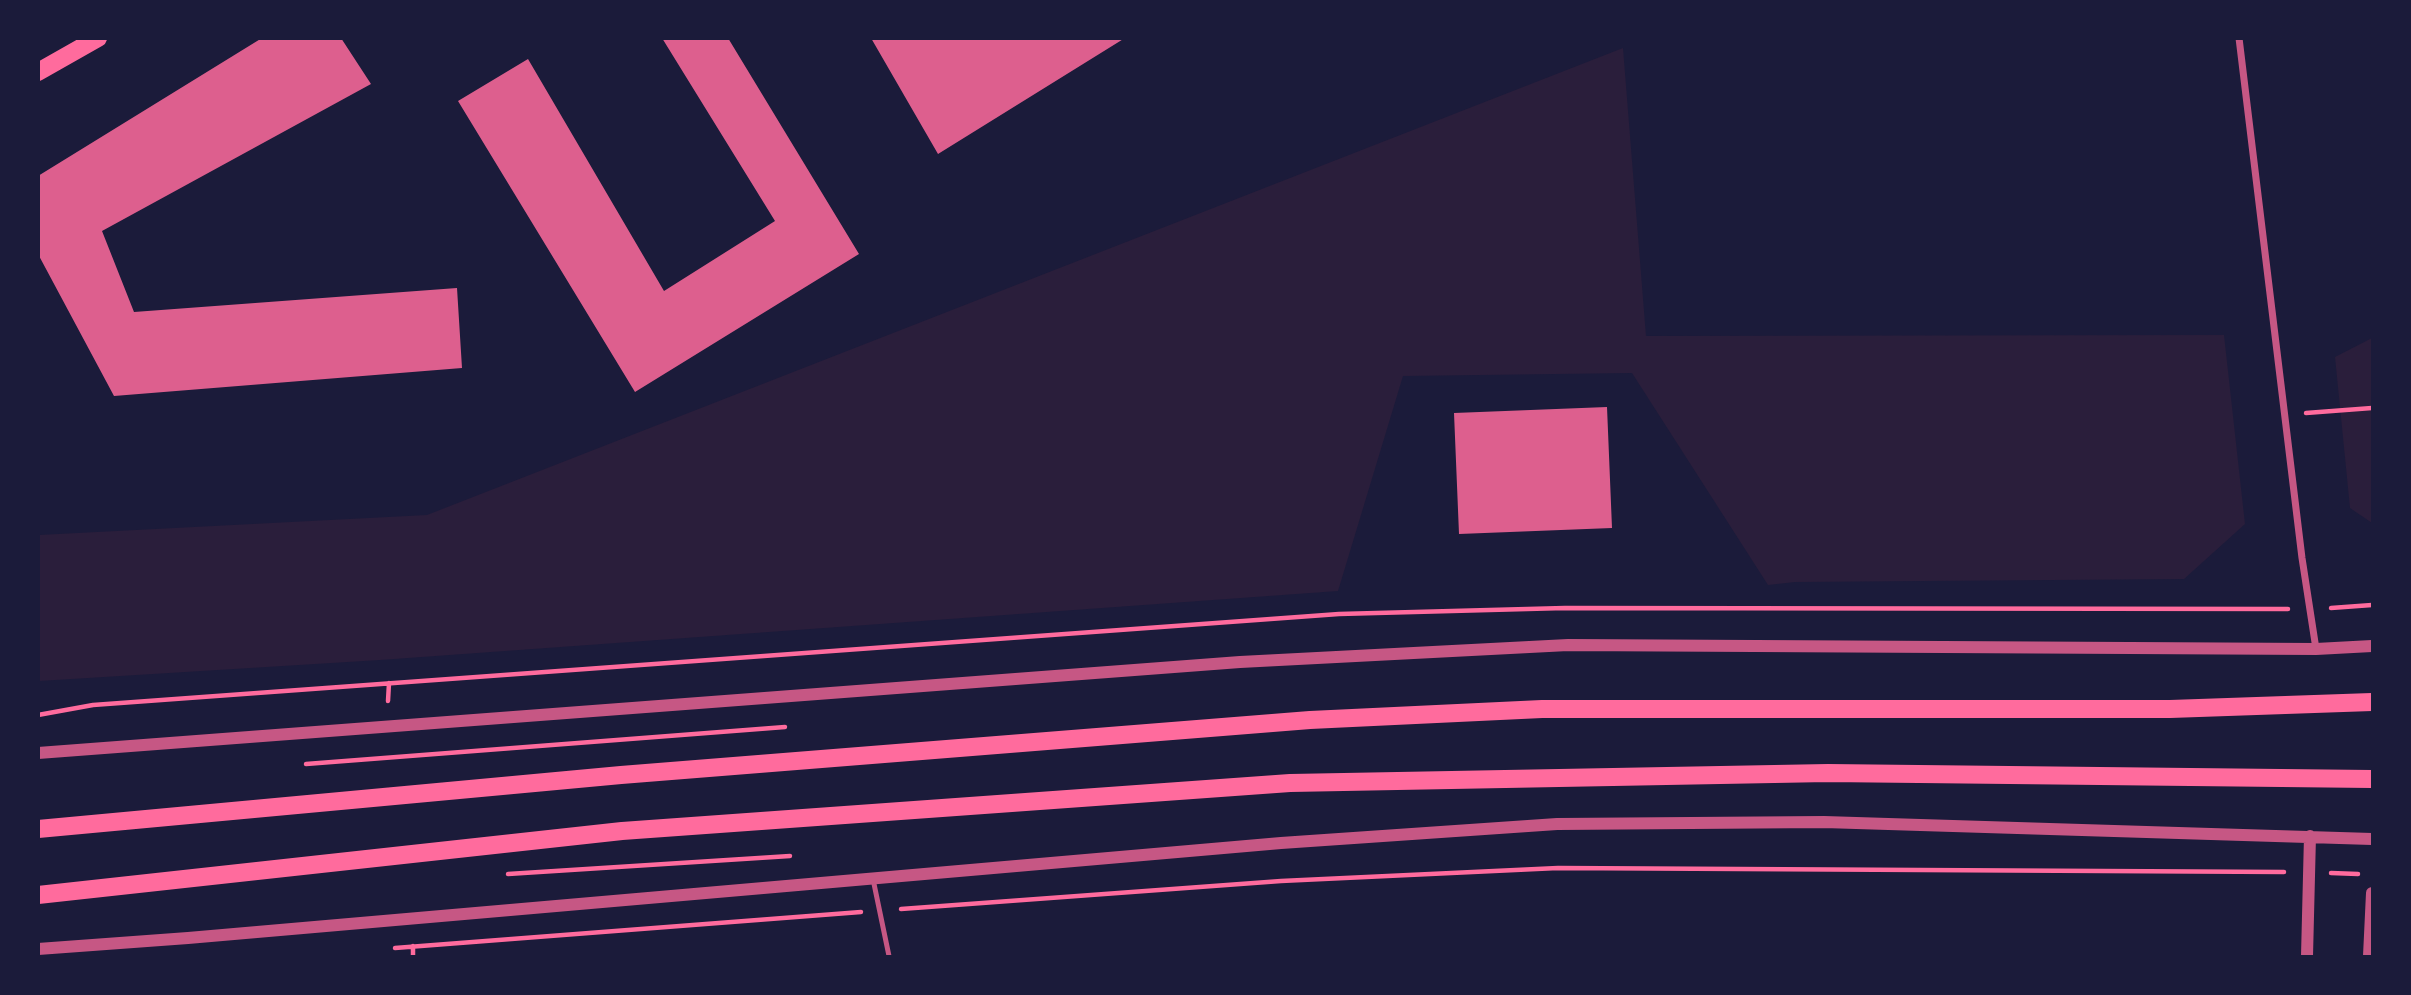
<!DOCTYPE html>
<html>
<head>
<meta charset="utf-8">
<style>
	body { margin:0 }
	#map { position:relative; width:2411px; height:995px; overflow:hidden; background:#1b1b3a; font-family:Raleway,sans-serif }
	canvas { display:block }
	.frame { position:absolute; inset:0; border:40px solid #1b1b3a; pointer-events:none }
</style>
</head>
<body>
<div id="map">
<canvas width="2411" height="995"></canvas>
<div class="frame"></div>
</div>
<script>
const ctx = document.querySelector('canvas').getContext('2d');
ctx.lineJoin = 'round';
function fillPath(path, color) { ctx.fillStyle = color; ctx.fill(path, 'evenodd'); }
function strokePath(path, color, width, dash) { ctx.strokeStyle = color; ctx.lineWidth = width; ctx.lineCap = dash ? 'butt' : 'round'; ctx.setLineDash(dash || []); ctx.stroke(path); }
const green = new Path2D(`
	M1623 48 1646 336 2224 335 2245 524 2184 579 1795 582 1768 585 1632 373 1403 376 1338 591 380 660 39 681V535L427 515Z
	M2372 338V523L2350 508 2335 357Z`);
const building = new Path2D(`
	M262 38H341L371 84 102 231 134 312 457 288 462 368 114 396 38 254V176Z
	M662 38H728L859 254 635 392 458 101 528 59 664 291 775 221Z
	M871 38H1125L938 154Z
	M1607 407 1612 528 1459 534 1454 413Z`);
const path = new Path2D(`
	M2306 413 2372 408
	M2331 608 2372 605
	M388 701 389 683
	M38 715 93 705 1339 614 1565 608 2288 609
	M306 764 785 727
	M2331 873 2358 874
	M508 874 790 856
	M901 909 1281 881 1558 868 2284 872
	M413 946V956
	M395 948 861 912`);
const service = new Path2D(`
	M873 879 889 956`);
const minor = new Path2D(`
	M2239 38 2302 558 2316 649`);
const tertiary = new Path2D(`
	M38 753 1240 662 1568 645 2316 649 2372 646
	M38 949 188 938 1281 843 1557 824 1824 822 2372 839
	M2307 956 2310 836
	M2369 956 2372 893`);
const primary = new Path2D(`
	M38 72 98 38
	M38 829 621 775 1310 720 1542 709H2170L2372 702
	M38 895 622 831 1290 783 1828 773 2372 779`);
fillPath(green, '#2a1e3b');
fillPath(building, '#dd5f8e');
strokePath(path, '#ff6b9d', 4.5);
strokePath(service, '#c65784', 5);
strokePath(minor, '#c65784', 7);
strokePath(tertiary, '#c65784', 12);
strokePath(primary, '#ff6b9d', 18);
</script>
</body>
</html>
